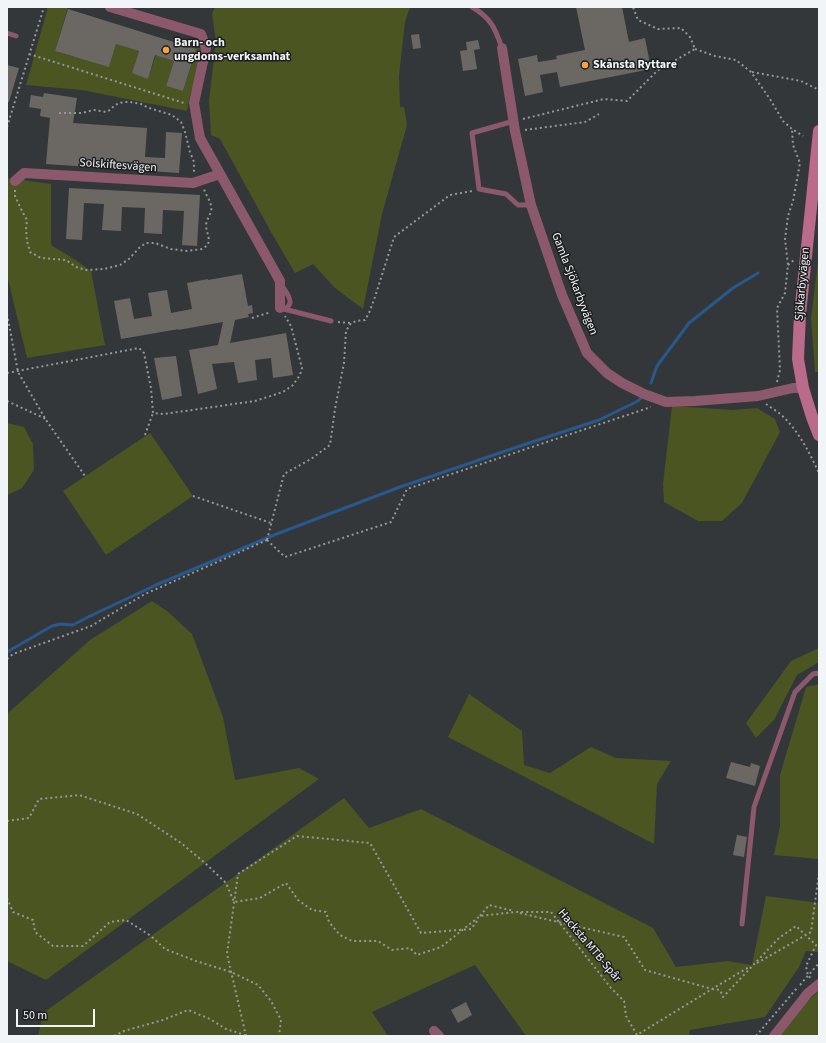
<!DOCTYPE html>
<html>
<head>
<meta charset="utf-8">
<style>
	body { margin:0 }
	#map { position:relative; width:826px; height:1043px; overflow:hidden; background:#33373a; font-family:"Source Sans 3",sans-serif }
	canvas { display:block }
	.frame { position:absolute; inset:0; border:8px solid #f2f5f7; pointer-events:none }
	.scale { position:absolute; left:16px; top:1009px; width:79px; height:18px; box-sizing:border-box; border:2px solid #f2f5f7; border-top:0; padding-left:5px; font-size:12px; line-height:14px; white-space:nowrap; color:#f2f5f7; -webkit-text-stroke:3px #1c1e1f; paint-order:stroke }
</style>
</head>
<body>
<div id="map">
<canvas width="826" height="1043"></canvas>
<div class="frame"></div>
<div class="scale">50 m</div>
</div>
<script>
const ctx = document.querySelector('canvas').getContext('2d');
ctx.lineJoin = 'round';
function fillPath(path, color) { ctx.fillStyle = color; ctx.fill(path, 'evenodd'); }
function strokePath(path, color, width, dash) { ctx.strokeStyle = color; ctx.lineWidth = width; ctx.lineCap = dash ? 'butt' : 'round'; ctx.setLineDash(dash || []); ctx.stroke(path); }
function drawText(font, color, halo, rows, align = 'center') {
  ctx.font = font + ' "Source Sans 3",sans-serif'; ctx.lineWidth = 3; ctx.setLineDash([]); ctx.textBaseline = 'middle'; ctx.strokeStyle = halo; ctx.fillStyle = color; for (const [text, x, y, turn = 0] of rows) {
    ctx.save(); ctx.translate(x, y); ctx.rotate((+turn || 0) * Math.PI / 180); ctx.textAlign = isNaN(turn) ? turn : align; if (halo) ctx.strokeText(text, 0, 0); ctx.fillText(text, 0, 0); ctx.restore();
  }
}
const green = new Path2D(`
	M48 7H68L55 51 74 57 82 33 109 67 116 44 139 51 132 73 148 78 156 55 174 61 166 86 183 91 196 49 181 45 185 39 197 44 202 53 199 68 190 96 187 111 82 90 26 85Z
	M215 7H410L405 22 399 76 400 107H404L407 125 382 214 363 309 335 288 313 264 295 273 271 232 220 139 211 135 209 101 216 41 212 14Z
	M7 178 51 184V245L74 259 91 271 105 345 27 358 7 275Z
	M819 254V372H815L811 318Z
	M672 406 733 410 757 408 775 419 780 432 742 503 722 521H698L664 502 663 484Z
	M7 423 24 427 33 444 34 470 22 488 7 495Z
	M150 433 193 496 106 555 63 491Z
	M152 601 167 611 192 634 223 717 235 780 299 768 319 779 46 980 7 961V714L90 640Z
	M819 648V662L797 675 774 720 756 738 746 723 791 661Z
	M819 684V859L774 855 780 826V775L806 687Z
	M469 694 522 731 524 765 550 773 591 747 616 758 671 761 657 784 654 844 448 737Z
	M344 798 369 828 421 809 653 928 676 967 728 961 752 965 766 896 819 903V952L806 951 799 967 765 1017 690 1030 689 1036H526L475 965 372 1012 388 1036H38L43 1013Z
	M819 991V1036H779L805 1003Z`);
const stream = new Path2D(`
	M651 383 657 366 689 323 733 288 758 273
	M7 652 52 626 61 624 73 625 88 617 156 585 274 535 400 487 523 445 599 420 638 401 642 397`);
const building = new Path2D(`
	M576 7H622L629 42 645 38 651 69 560 87 557 72 540 75 543 92 525 96 518 59 537 55 538 62 557 59 556 56 585 50Z
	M68 9 196 49 183 91 166 86 174 61 155 55 148 79 132 73 139 51 116 44 109 67 55 51Z
	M419 34 421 48 413 49 411 35Z
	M478 40 480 49 474 50 477 69 463 71 460 51 467 50 466 42Z
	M7 65 19 68 9 102H7Z
	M44 93 77 98 73 123 147 128 145 157 165 158 166 132 182 133 179 173 46 164 50 118 40 116 41 109 29 107 31 95 43 97Z
	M69 188 200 195 197 246 182 245 184 211 163 210 162 234 144 233 145 208 122 207 121 231 102 230 104 204 84 203 82 240 66 239Z
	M242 274 248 306 252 305 253 313 248 314 249 317 235 320 230 343 286 333 293 375 273 378 271 358 255 360 257 380 238 383 234 362 212 364 217 389 198 394 189 350 218 345 223 322 178 330 179 329 121 339 114 301 130 298 134 319 152 316 148 293 167 290 171 313 192 309 187 283 208 279V280Z
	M176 356 182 396 162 400 154 358Z
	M731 762 750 767 751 763 760 766 755 786 726 778Z
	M737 835 747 837 744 857 733 855Z
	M466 1002 472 1015 458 1023 451 1010Z`);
const path = new Path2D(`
	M695 49 715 56 736 60 751 72 770 99 783 121 792 129 803 136
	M29 54 184 103
	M752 72 801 81 819 90
	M59 113H82L94 110 106 112 110 110 115 105 123 102H130L141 104 149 108 172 115 181 122 185 132 190 152 194 162V171L195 173
	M523 119 604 99 627 101 657 71 695 49 690 37 681 28 658 29 638 20 633 7
	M7 127 44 7
	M525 130 585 122 599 114
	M15 190V196L21 209 27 220 26 229 27 241 30 252 41 258 66 260 76 267 86 270 104 269 120 265 129 259 140 247 146 243H155L171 249 187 251 202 249 208 245C210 235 207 235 206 226 206 220 210 216 211 211 213 204 206 196 204 189
	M788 265 795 259
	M7 314 8 319 7 322
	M252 318 271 312
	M8 319 18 372 46 420 85 476
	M338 322 351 323
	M7 373 139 348 144 353 151 388 153 413 164 414 255 401 283 392 293 385 300 375 302 368 291 326 285 316
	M777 382 780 370 777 308 785 293 788 265 785 239 788 216 793 201 800 163 793 145 792 129
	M7 401 46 419
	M766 404C770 407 775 410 779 413 798 429 809 452 819 473
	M145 435 153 413
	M193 496 271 523
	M267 540 284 474 311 459 330 445 335 409 344 363 346 331 351 323 357 321 365 320 369 313 375 297 394 237 450 195 472 191
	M267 540 285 557 391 522 407 489 651 407
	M7 659 13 654 91 626 145 594 267 540
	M7 821 29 818 39 799 79 795 137 814 181 843 205 863 226 883 234 902 260 898 286 883 298 900 312 910 326 912 329 922 340 935 352 941H378L392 950 410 948 417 955 441 947 480 916 515 912H551L611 988 624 1001 626 1016 637 1035 712 989 720 990 723 997 779 938 796 926 816 945 806 966 808 976 811 978
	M7 898 13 912 33 920 35 932 53 946H83L110 922 126 920 151 936 165 949 196 961 231 972 258 985 271 1001 281 1020 279 1036
	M520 913 549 920 624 937 645 970 712 989 749 967
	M480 916 489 905 514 911
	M757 963 811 932 819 873
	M800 985 819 963
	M114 1036 124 1031 163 1020 188 1010 210 1019 226 1029 248 1036
	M246 1036 227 954 238 874 297 836 370 843 421 933 471 929 478 920
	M756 1036 797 988`);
const lane = new Path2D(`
	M472 7C491 18 495 28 502 48
	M7 33 16 36
	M514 121 472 133 479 189 506 194 518 205H531
	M282 286C285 290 293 300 289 305 289 306 285 309 284 309
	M280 308 331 321
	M742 924 754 807 795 692 813 674 819 673`);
const street = new Path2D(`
	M110 7 201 34 206 48 194 103 200 138 280 281V308
	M502 48 515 131 531 205 562 295 587 353 607 373 622 383 644 394 666 402 695 401 758 396 793 388H803
	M15 181 24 173 193 183 220 174
	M434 1031 439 1036
	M774 1036 808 993 819 984`);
const secondary = new Path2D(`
	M819 131 800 314 798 359 803 388 812 417 819 435`);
const markers = [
	[166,50,4,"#f7a149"],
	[585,65,4,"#f7a149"]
];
const poiNames = [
	["Barn- och",174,43],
	["ungdoms-verksamhat",174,57],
	["Skånsta Ryttare",593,65]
];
const streetNames = [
	["Solskiftesvägen",118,166,4],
	["Gamla Sjökarbyvägen",574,284,69],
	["Sjökarbyvägen",803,284,-85],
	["Hacksta MTB-Spår",589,946,50]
];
fillPath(green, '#4a5522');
strokePath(stream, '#28588c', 3);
fillPath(building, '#6b6864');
strokePath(path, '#94989a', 2, [2, 3]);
strokePath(lane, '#8c596c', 5);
strokePath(street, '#8c596c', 10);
strokePath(secondary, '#ba6a8b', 12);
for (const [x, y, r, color] of markers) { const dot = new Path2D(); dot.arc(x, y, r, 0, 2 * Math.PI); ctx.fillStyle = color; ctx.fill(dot); strokePath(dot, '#1c1e1f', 1.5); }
drawText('bold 12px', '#f2f5f7', '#1c1e1f', poiNames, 'left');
drawText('12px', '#f2f5f7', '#1c1e1f', streetNames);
</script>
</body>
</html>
